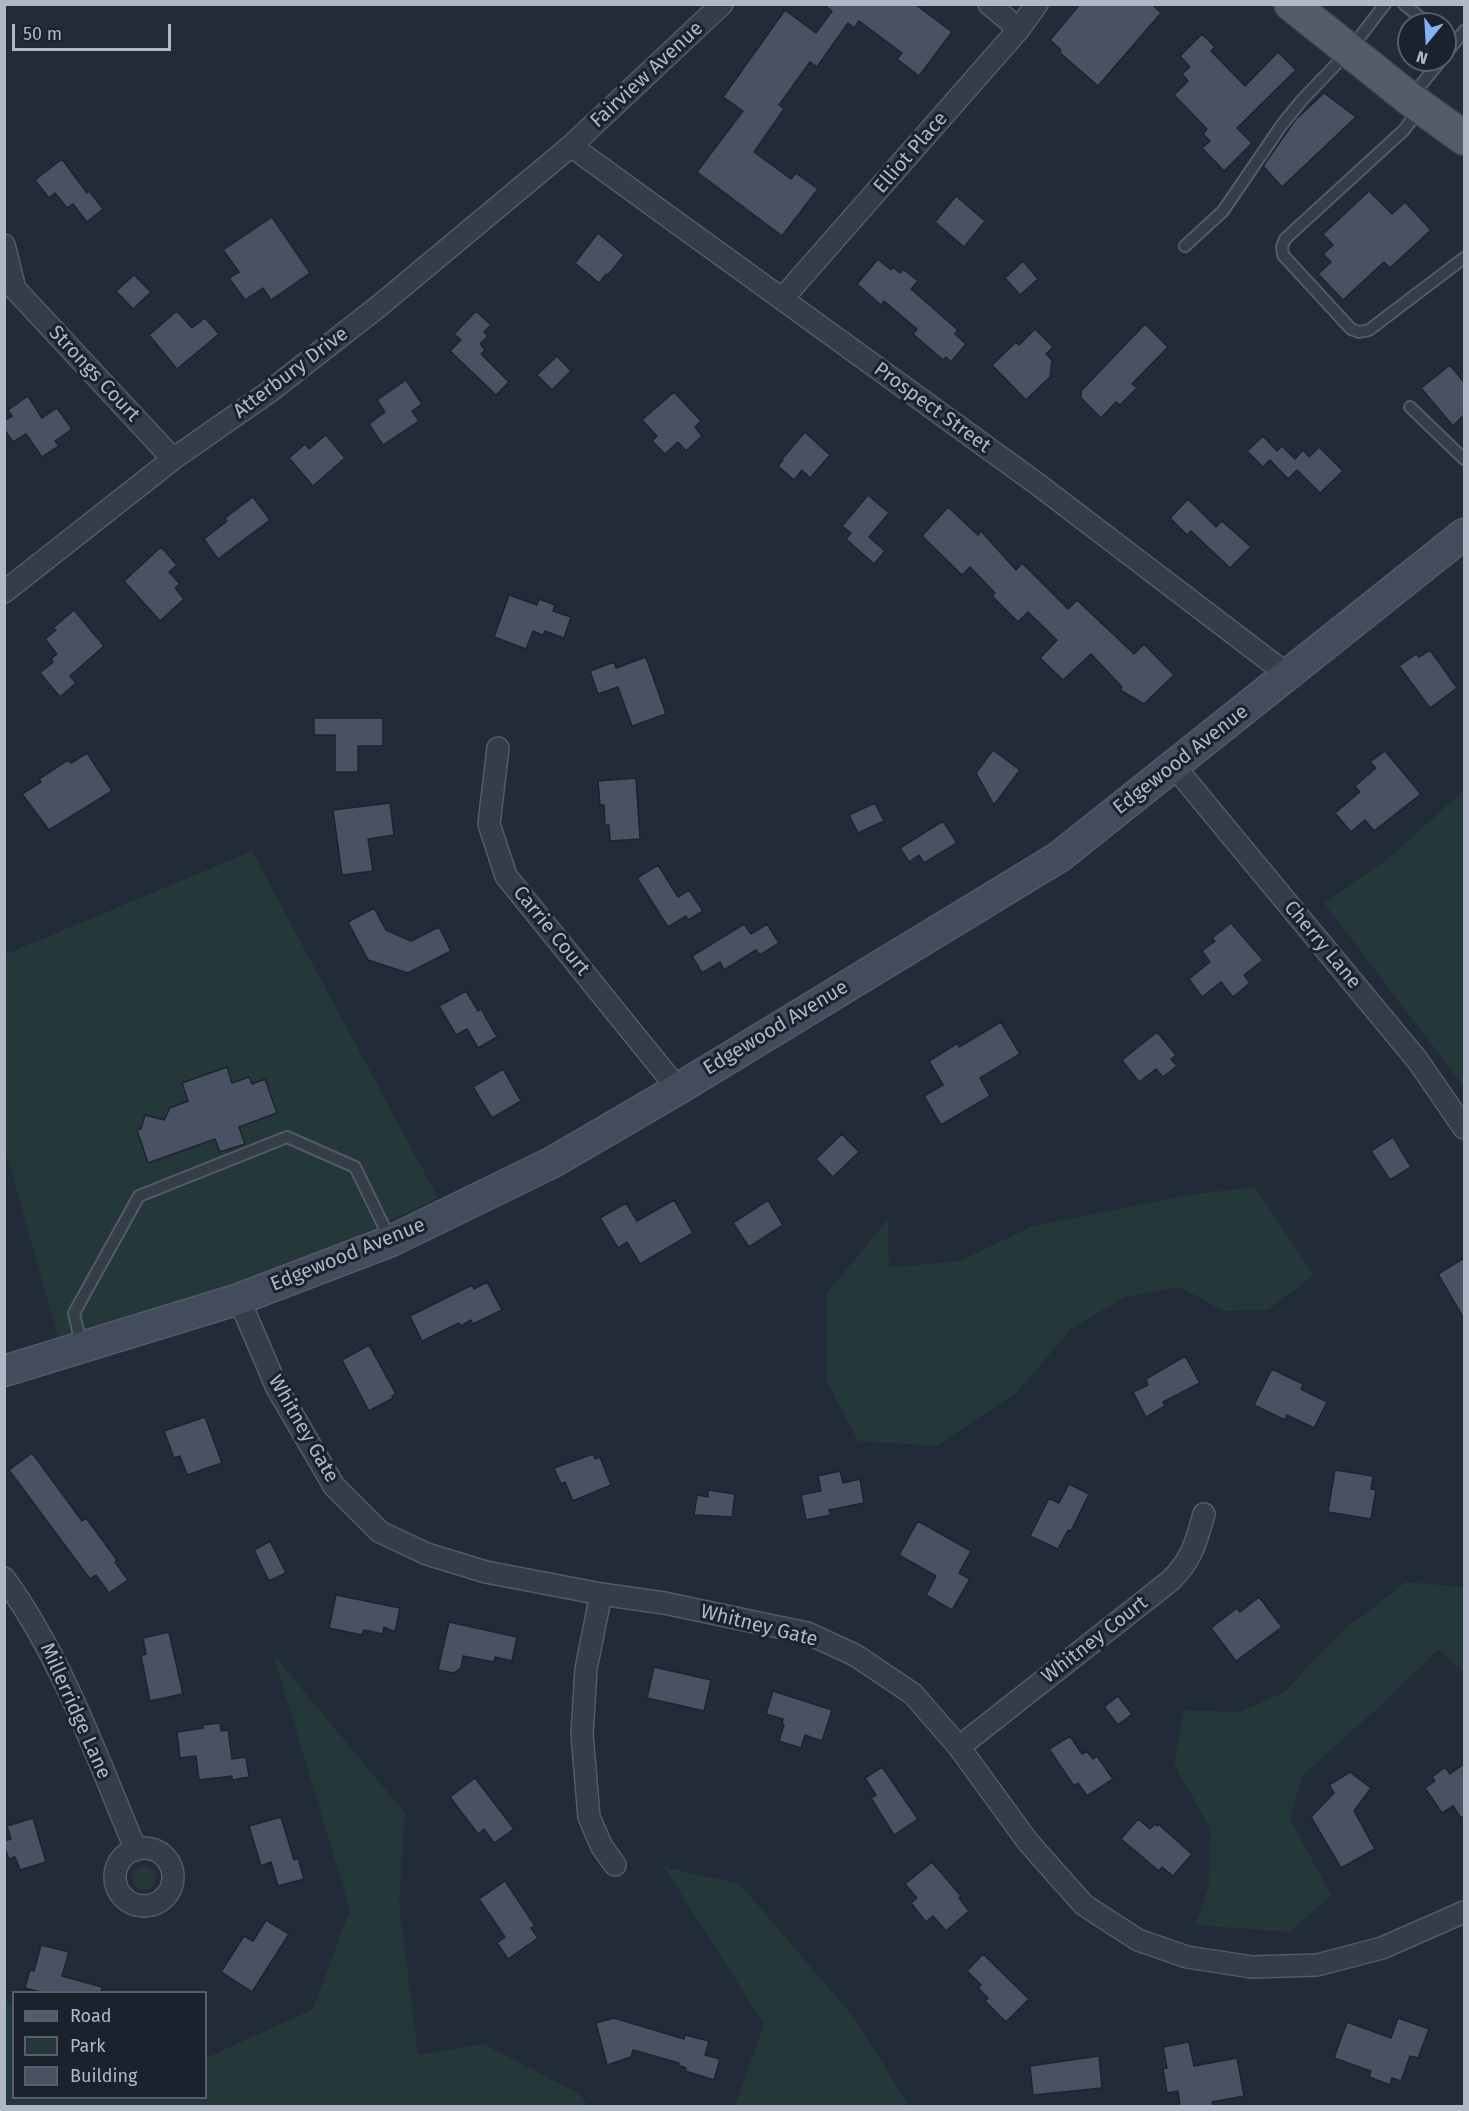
<!DOCTYPE html>
<html>
<head>
<meta charset="utf-8">
<style>
	body { margin:0 }
	#map { position:relative; width:1469px; height:2111px; overflow:hidden; background:#222b38; font-family:"Fira Sans",sans-serif }
	canvas { display:block }
	.frame { position:absolute; inset:0; border:6px solid #b0b8c5; pointer-events:none }
	.legend { position:absolute; left:12px; top:1991px; width:195px; height:108px; box-sizing:border-box; background:#1b222d; border:2px solid #575e6a; margin:0; padding:8px 10px; list-style:none; font-size:18px; color:#b0b8c5 }
	.legend li { display:flex; align-items:center; gap:12px; height:30px }
	.legend b { width:30px; border:2px solid #575e6a }
	.north { position:absolute; left:1397px; top:12px; width:60px; height:60px; box-sizing:border-box; background:#1b222d; border:2px solid #575e6a; border-radius:50%; rotate:198deg; font-size:16px; font-weight:700; line-height:24px; text-align:center; color:#b0b8c5 }
	.north::after { content:''; display:block; margin:auto; width:21px; height:27px; background:#86b0f4; clip-path:polygon(50% 0,100% 100%,50% 72%,0 100%) }
	.scale { position:absolute; left:12px; top:24px; width:159px; height:27px; box-sizing:border-box; border:3px solid #b0b8c5; border-top:0; padding-left:8px; font-size:18px; line-height:21px; white-space:nowrap; color:#b0b8c5; -webkit-text-stroke:4px #1b222d; paint-order:stroke }
</style>
</head>
<body>
<div id="map">
<canvas width="1469" height="2111"></canvas>
<div class="frame"></div>
<ul class="legend">
<li><b style="height:8px;background:#535c69"></b>Road</li>
<li><b style="height:16px;background:#243739"></b>Park</li>
<li><b style="height:16px;background:#485262"></b>Building</li>
</ul>
<div class="north">N</div>
<div class="scale">50 m</div>
</div>
<script>
const ctx = document.querySelector('canvas').getContext('2d');
ctx.lineJoin = 'round';
function fillPath(path, color) { ctx.fillStyle = color; ctx.fill(path, 'evenodd'); }
function strokePath(path, color, width, dash) { ctx.strokeStyle = color; ctx.lineWidth = width; ctx.lineCap = dash ? 'butt' : 'round'; ctx.setLineDash(dash || []); ctx.stroke(path); }
function drawText(font, color, halo, rows, align = 'center') {
  ctx.font = font + ' "Fira Sans",sans-serif'; ctx.lineWidth = 6; ctx.setLineDash([]); ctx.textBaseline = 'middle'; ctx.strokeStyle = halo; ctx.fillStyle = color; for (const [text, x, y, turn = 0] of rows) {
    ctx.save(); ctx.translate(x, y); ctx.rotate((+turn || 0) * Math.PI / 180); ctx.textAlign = isNaN(turn) ? turn : align; if (halo) ctx.strokeText(text, 0, 0); ctx.fillText(text, 0, 0); ctx.restore();
  }
}
const green = new Path2D(`
	M1464 790V1087L1324 903 1389 858Z
	M252 851 438 1198 309 1259 59 1341 5 1148 4 955Z
	M1255 1187 1314 1275 1268 1310 1223 1311 1180 1287 1125 1297 1071 1329 1017 1392 937 1446 858 1441 827 1381V1293L888 1219 889 1267 959 1261 1033 1226 1188 1195Z
	M1406 1582 1464 1587V1672L1438 1650 1380 1706 1302 1776 1290 1819 1331 1895 1290 1932 1196 1925 1209 1885 1210 1828 1174 1764 1184 1710 1239 1712 1284 1692 1341 1632Z
	M273 1654 405 1813 399 1903 418 2055 483 2044 580 2094 588 2106H5V1999L13 2008 14 2098H206V2058L313 2009 350 1910Z
	M132 1878a12 12 0 1 1 24 0a12 12 0 1 1-24 0Z
	M664 1867 740 1884 856 2020 909 2106H735L764 2024Z`);
const building = new Path2D(`
	M823 4H915L952 32 919 76 897 59 902 53 859 21 854 28 848 23 817 67 810 62 779 105 784 109 754 152 791 179 796 173 818 189 782 236 697 172 743 111 723 97 785 10 816 33 832 11Z
	M1080 4H1152L1161 13 1098 86 1059 52 1061 50 1050 40Z
	M1202 34 1215 47 1211 51 1245 86 1278 52 1296 70 1237 128 1252 143 1224 171 1202 148 1210 141 1203 134 1207 129 1174 95 1188 81 1182 74 1190 67 1180 56Z
	M1324 93 1356 117 1282 187 1263 166 1296 119Z
	M62 159 87 193 89 191 103 209 87 222 73 204 67 208 55 193 49 198 35 180Z
	M1369 191 1392 214 1405 202 1431 230 1390 268 1384 262 1343 300 1318 274 1331 262 1323 254 1333 245 1323 234Z
	M956 196 985 221 964 247 935 222Z
	M272 217 310 273 271 300 263 288 245 300 229 278 239 272 223 250Z
	M598 233 624 255 608 275 606 274 599 283 575 263Z
	M878 259 891 270 893 267 900 273 903 269 918 281 911 289 958 330 955 334 966 344 951 362 946 357 943 360 913 334 917 329 884 301 881 305 857 284Z
	M1023 261 1038 279 1020 295 1005 278Z
	M134 275 151 292 133 309 116 291Z
	M177 311 192 328 205 318 219 334 177 369 149 335Z
	M476 311 491 325 484 332 488 336 480 344 485 350 481 354 509 382 496 395 450 351 461 340 454 334Z
	M1145 324 1168 347 1132 384 1137 388 1120 405 1116 402 1101 418 1081 398V391Z
	M1035 329 1053 347 1046 354 1052 360 1050 377 1026 400 992 365 1016 342 1019 345Z
	M557 356 571 371 552 390 537 375Z
	M1450 365 1464 382V415L1453 426 1421 388Z
	M406 380 422 404 412 411 419 421 383 445 369 424 385 412 377 400Z
	M674 392 701 421 695 427 702 436 686 451 678 442 665 454 652 441 657 436 642 420Z
	M28 396 42 418 57 408 72 429 55 441 59 446 42 457 26 434 13 442 4 429V421L12 416 8 410Z
	M805 432 830 455 810 478 802 470 794 480 778 466 783 460 782 459Z
	M326 435 345 458 313 486 289 458 305 444 309 449Z
	M1263 436 1277 451 1282 446 1295 459 1303 450 1309 457 1319 447 1343 471 1320 493 1297 470 1288 479 1270 460 1263 467 1247 451Z
	M868 495 889 513 869 537 885 551 874 564 846 539 851 533 842 526Z
	M253 497 270 520 218 559 204 539 227 521 225 518Z
	M1188 499 1216 527 1222 521 1251 547 1230 568 1191 531 1187 535 1170 518Z
	M948 507 978 535 981 531 1016 570 1022 563 1068 609 1077 600 1134 654 1144 644 1174 675 1144 704 1120 690 1122 687 1091 654 1063 680 1040 658 1057 640 1028 612 1018 622 992 596 995 593 970 567 962 575 922 536Z
	M161 547 177 565 169 572 180 584 175 588 184 599 160 621 124 581Z
	M509 595 537 605 539 599 555 605 553 611 571 617 564 638 545 631 543 635 533 631 526 649 494 637Z
	M74 610 104 646 70 676 76 683 60 697 40 673 53 662 51 659 57 654 45 639 56 630 53 628Z
	M1430 650 1457 688 1430 708 1399 666 1416 654 1419 657Z
	M646 657 666 714 632 726 618 687 598 694 590 671 614 662 616 668Z
	M314 718H383V746H358V772H335V735H314Z
	M993 750 1020 770 994 805 976 773Z
	M1385 751 1421 794 1374 831 1365 820 1351 832 1335 813 1360 792 1355 786 1376 768 1370 762Z
	M87 753 112 791 49 830 22 794 41 782 39 779 68 760 71 763Z
	M636 778 640 839 610 841 609 825H605L604 805H600L598 781Z
	M390 803 394 835 368 839 373 871 342 875 333 810Z
	M875 803 884 821 858 833 849 815Z
	M943 821 957 843 924 863 919 855 909 862 900 848Z
	M658 865 678 897 689 890 703 911 688 920 686 916 668 927 637 878Z
	M374 908 386 930 411 941 439 927 451 951 408 973 368 960 348 922Z
	M1231 923 1263 960 1244 975 1250 983 1233 997 1221 982 1202 997 1189 979 1210 962 1202 951 1215 941 1212 938Z
	M744 924 751 934 767 924 779 943 760 955 756 950 724 970 720 962 702 973 692 956Z
	M466 991 478 1011 481 1009 497 1037 478 1048 467 1029 456 1035 439 1006Z
	M1001 1022 1020 1054 980 1078 990 1096 941 1125 924 1096 943 1085 929 1061 958 1043 959 1047Z
	M1157 1032 1176 1055 1171 1059 1177 1066 1163 1077 1156 1069 1139 1082 1122 1060Z
	M227 1067 232 1083 249 1077 252 1084 265 1079 277 1113 239 1127 245 1144 220 1152 215 1139 148 1163 137 1130 141 1129 145 1115 164 1120 170 1108 188 1101 182 1083Z
	M503 1069 521 1101 492 1118 473 1087Z
	M842 1134 859 1152 833 1177 816 1159Z
	M1393 1137 1411 1167 1390 1180 1371 1151Z
	M674 1200 693 1233 640 1264 627 1242 618 1248 600 1218 626 1203 637 1221Z
	M768 1200 783 1225 749 1247 733 1223Z
	M1464 1258V1319L1438 1274Z
	M487 1282 502 1310 473 1324 471 1320 461 1326 459 1323 422 1341 410 1316 472 1285 474 1289Z
	M369 1345 396 1394 392 1396 393 1398 369 1411 342 1360Z
	M1185 1356 1200 1383 1163 1402 1165 1406 1146 1417 1133 1392 1148 1385 1146 1379Z
	M1272 1369 1303 1384 1301 1389 1327 1402 1314 1428 1287 1415 1285 1420 1254 1405Z
	M205 1417 222 1463 187 1475 180 1456 174 1458 164 1431Z
	M32 1453 82 1521 86 1518 117 1560 115 1562 128 1580 109 1593 96 1575 90 1579 9 1470Z
	M593 1454 595 1459 600 1457 611 1485 573 1501 565 1482 561 1484 554 1468Z
	M1335 1470 1373 1476 1371 1489 1376 1490 1371 1519 1328 1512Z
	M840 1471 843 1483 860 1479 864 1503 829 1510 831 1515 806 1520 801 1495 821 1491 818 1476Z
	M1069 1484 1089 1494 1071 1531 1068 1530 1058 1549 1030 1536 1049 1498 1059 1503Z
	M708 1490 735 1494 732 1517 694 1515 697 1495 708 1497Z
	M918 1521 971 1551 959 1573 970 1579 952 1610 926 1595 936 1576 899 1555Z
	M270 1541 286 1573 269 1581 254 1550Z
	M336 1595 400 1608 395 1632 384 1627 383 1634 364 1630 362 1635 329 1628Z
	M1259 1597 1282 1627 1236 1661 1211 1628 1237 1608 1240 1612Z
	M449 1622 517 1637 512 1661 495 1657 494 1662 463 1656 461 1668 454 1673 438 1670Z
	M169 1632 183 1694 150 1701 141 1656 146 1654 143 1638Z
	M654 1667 711 1680 704 1711 647 1698Z
	M773 1691 832 1710 822 1741 805 1735 801 1748 779 1741 784 1725 782 1724 783 1719 766 1714Z
	M1118 1696 1132 1714 1118 1725 1104 1707Z
	M220 1723 221 1731 228 1730 232 1759 246 1757 249 1777 232 1780V1776L199 1780 196 1756 180 1758 177 1732 203 1728V1725Z
	M1070 1736 1082 1754 1087 1751 1093 1759 1097 1756 1113 1779 1087 1796 1078 1783 1074 1786 1049 1749Z
	M1464 1764V1816L1461 1818 1453 1806 1442 1813 1425 1788 1435 1781 1432 1777 1445 1767 1450 1774Z
	M882 1767 918 1819 894 1835 871 1798 876 1795 865 1778Z
	M1350 1772 1371 1788 1354 1811 1375 1849 1341 1868 1311 1817 1334 1793 1329 1785Z
	M475 1778 514 1829 494 1843 484 1829 478 1834 450 1797Z
	M281 1817 294 1860 298 1858 304 1879 278 1886 271 1862 261 1866 249 1826Z
	M33 1818 46 1862 20 1870 15 1857 9 1859 4 1845V1841L11 1839 7 1826Z
	M1138 1819 1150 1829 1155 1824 1157 1826 1158 1824 1192 1854 1173 1876 1162 1867 1159 1871 1121 1839Z
	M932 1862 961 1896 959 1898 969 1911 946 1931 933 1916 926 1922 911 1903 917 1898 905 1884Z
	M505 1881 535 1926 531 1928 538 1938 508 1959 497 1943 505 1937 479 1899Z
	M266 1920 289 1934 252 1992 221 1972 244 1936 253 1941Z
	M41 1945 69 1952 62 1976 102 1987 101 1992H40L25 1988 30 1970 34 1971Z
	M983 1954 1029 1999 1006 2022 985 2001 988 1998 978 1988 981 1985 967 1971Z
	M614 2018 684 2039 685 2035 709 2041 705 2055 720 2059 714 2080 685 2071 686 2068 678 2065 679 2063 633 2050 631 2057 607 2065 596 2023Z
	M1398 2018 1429 2029 1418 2058 1410 2056 1401 2081 1392 2078 1390 2085 1369 2077 1371 2071 1334 2058 1347 2022 1391 2038Z
	M1189 2042 1194 2066 1237 2058 1244 2096 1212 2102 1213 2106H1180L1178 2091 1167 2093 1163 2069 1167 2068 1163 2047Z
	M1099 2056 1102 2088 1033 2095 1030 2066Z`);
const service = new Path2D(`
	M1404 4 1428 24
	M1445 55 1464 31
	M1412 96 1441 60
	M1419 110 1404 130 1285 239 1282 247 1283 255 1351 329 1359 332 1369 330 1464 258
	M1185 246 1223 211 1281 126 1302 100 1349 51 1385 4
	M1410 407 1464 459
	M81 1345 74 1313 139 1196 287 1137 355 1167 391 1241`);
const minor = new Path2D(`
	M989 4 1019 29
	M571 146 1036 483 1288 675
	M4 245 15 289 173 459
	M782 299 1019 29 1037 4
	M4 592 173 459 269 392 379 306 571 146 722 4
	M498 748 489 824 506 876 678 1089
	M1174 766 1418 1061 1464 1128
	M239 1299 277 1388 334 1486 380 1532 427 1554 486 1572 601 1594 664 1603 807 1633 855 1655 913 1694 959 1747 1028 1842 1084 1905 1138 1940 1187 1957 1252 1967 1317 1965 1382 1948 1464 1912
	M4 1578C63 1659 97 1758 136 1850
	M601 1594 586 1669 582 1734 589 1817 602 1847 615 1865
	M959 1747 1170 1581C1192 1560 1196 1542 1204 1514
	M115 1877a29 29 0 1 1 58 0a29 29 0 1 1-58 0Z`);
const secondary = new Path2D(`
	M4 1371 239 1299 391 1241 553 1162 678 1089 1059 857 1464 534`);
const primary = new Path2D(`
	M1291 4 1410 99 1464 138`);
const streetNames = [
	["Fairview Avenue",647,75,-43],
	["Elliot Place",911,153,-49],
	["Atterbury Drive",291,373,-37],
	["Strongs Court",94,374,47],
	["Prospect Street",932,408,36],
	["Edgewood Avenue",1181,760,-38],
	["Carrie Court",551,931,51],
	["Cherry Lane",1322,945,50],
	["Edgewood Avenue",776,1028,-31],
	["Edgewood Avenue",348,1255,-22],
	["Whitney Gate",303,1429,60],
	["Whitney Gate",759,1626,14],
	["Whitney Court",1095,1640,-38],
	["Millerridge Lane",75,1711,66]
];
fillPath(green, '#243739');
fillPath(building, '#485262');
strokePath(building, '#1d242f', 1.5);
strokePath(service, '#535b66', 14);
strokePath(minor, '#535b66', 24);
strokePath(secondary, '#535b66', 33);
strokePath(primary, '#3f4652', 36);
strokePath(service, '#353d49', 10);
strokePath(minor, '#353d49', 21);
strokePath(secondary, '#434c5c', 30);
strokePath(primary, '#535c69', 33);
drawText('20px', '#b0b8c5', '#1b222d', streetNames);
</script>
</body>
</html>
